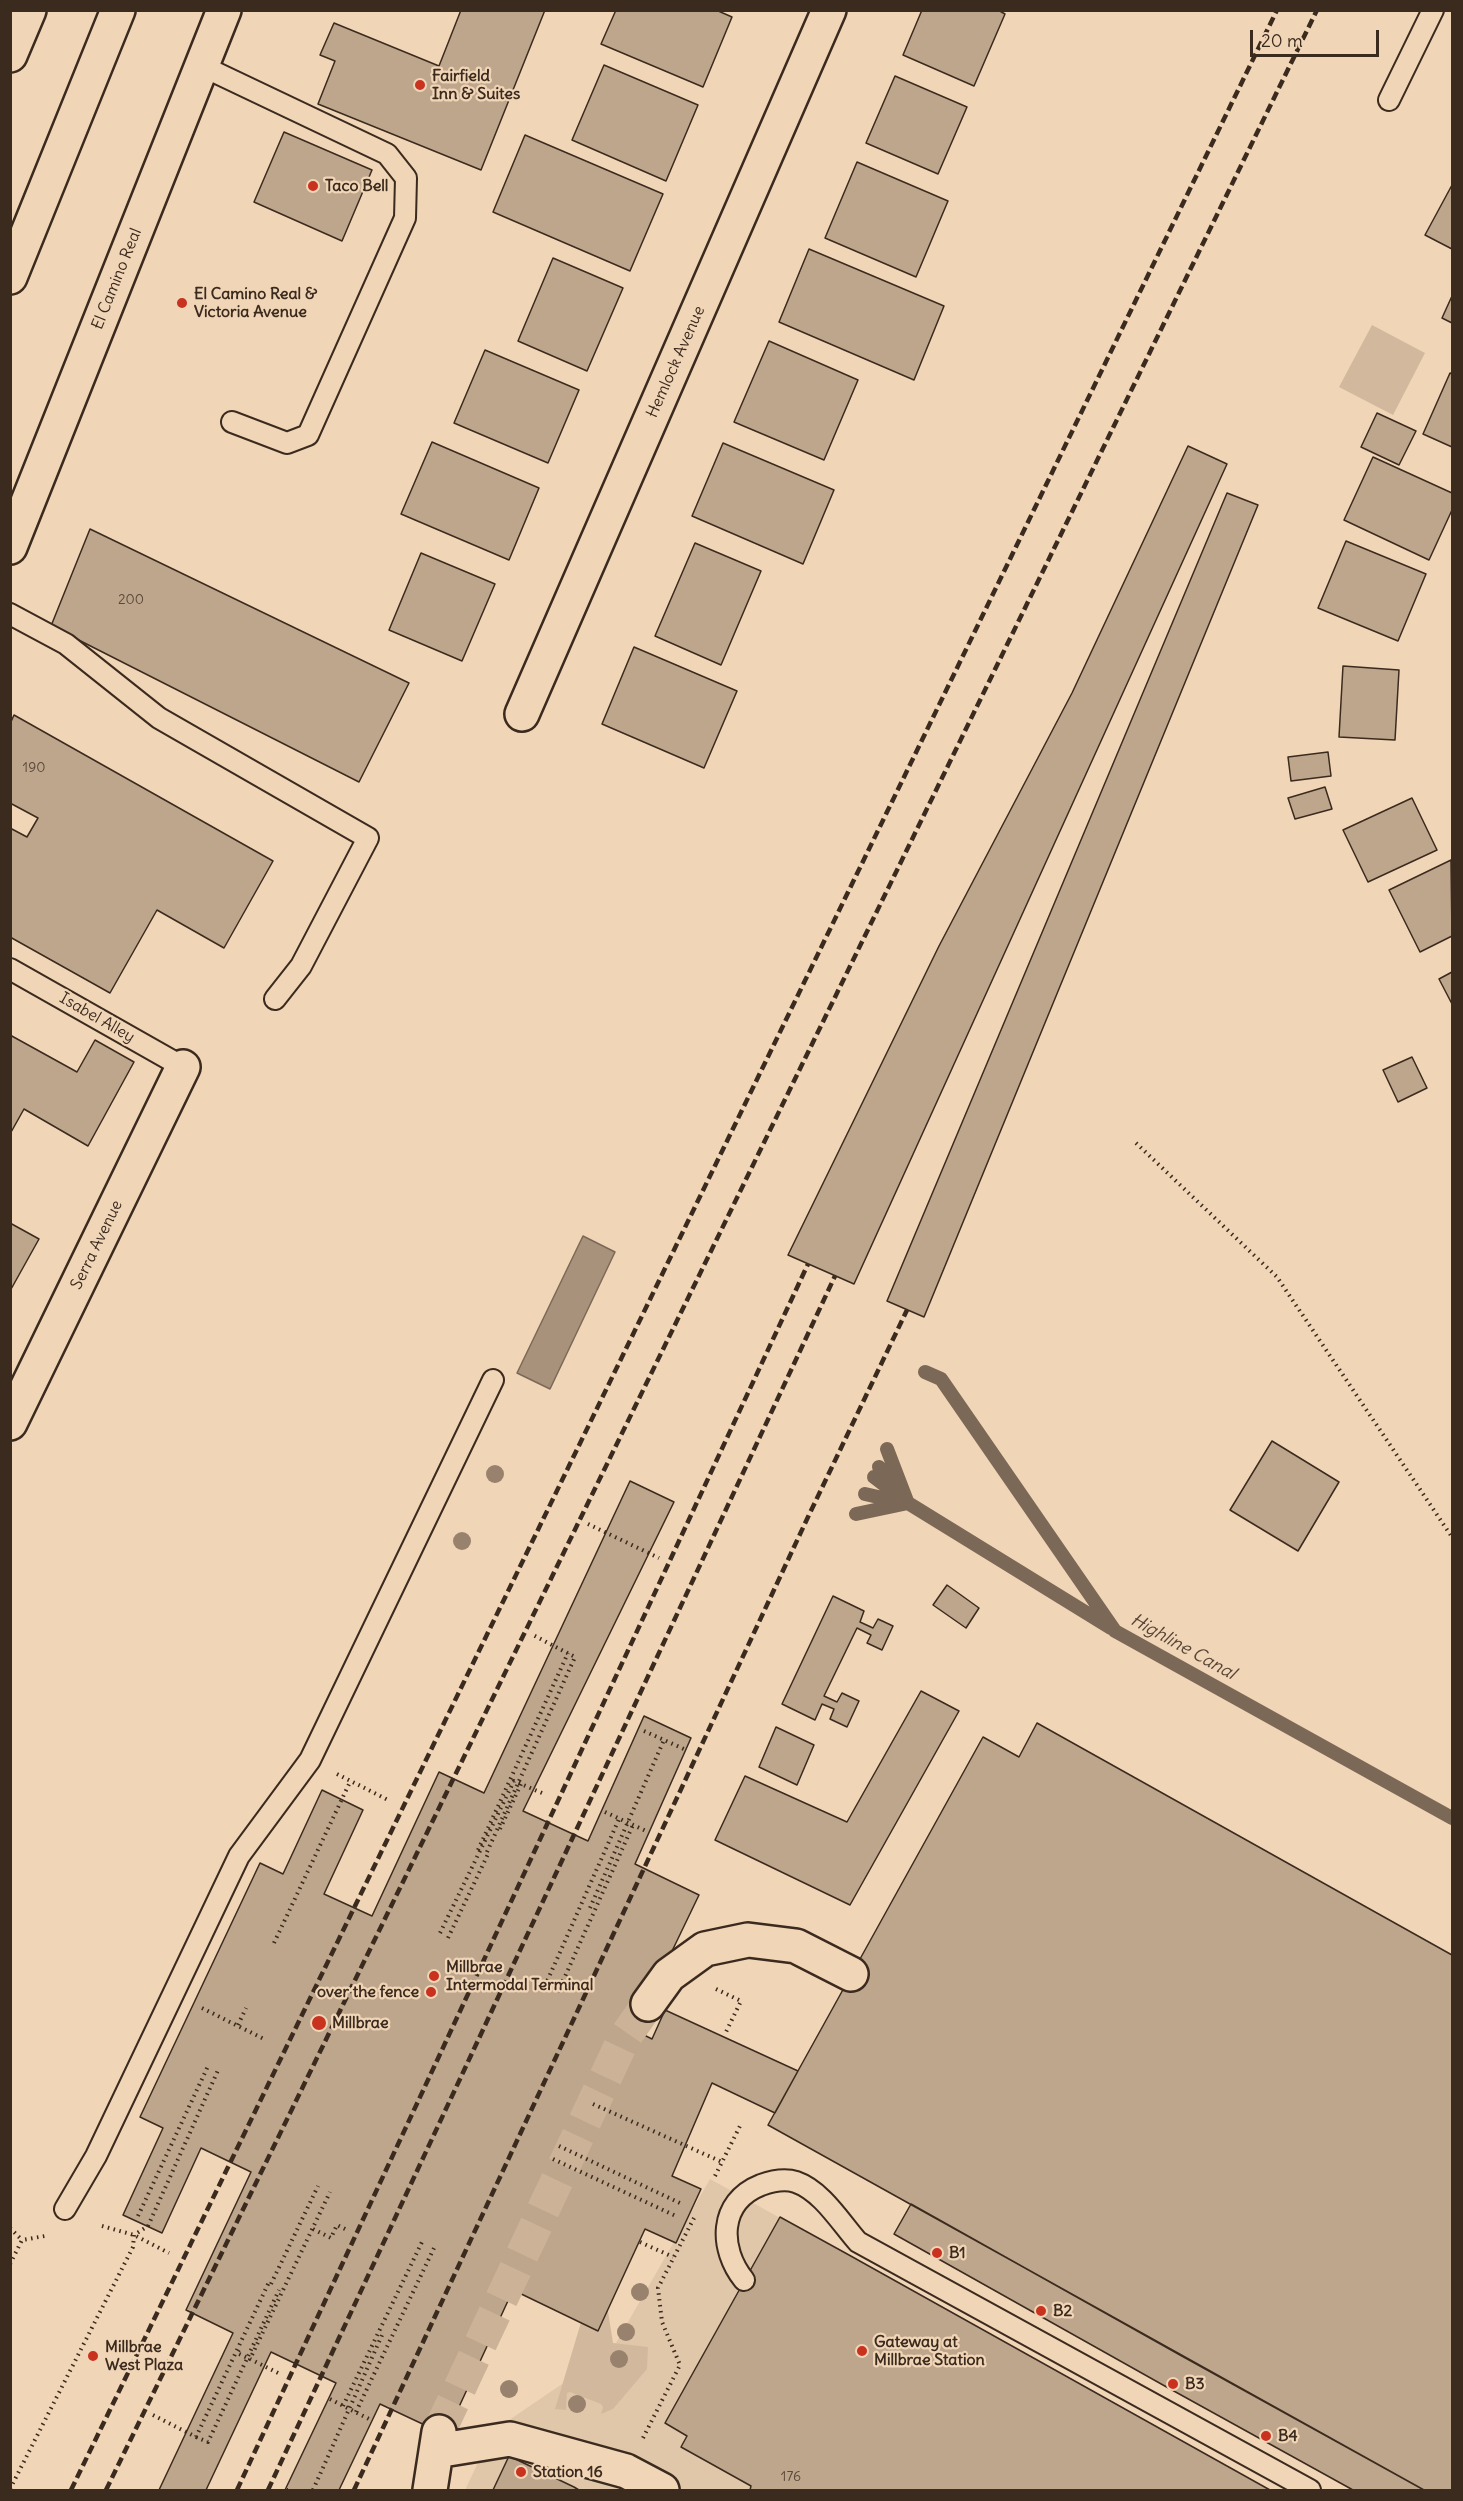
<!DOCTYPE html>
<html>
<head>
<meta charset="utf-8">
<style>
	body { margin:0 }
	#map { position:relative; width:1463px; height:2501px; overflow:hidden; background:#f0d5b7; font-family:Delius,sans-serif }
	canvas { display:block }
	.frame { position:absolute; inset:0; border:12px solid #3b2a1e; pointer-events:none }
	.scale { position:absolute; left:1250px; top:30px; width:129px; height:27px; box-sizing:border-box; border:3px solid #3b2a1e; border-top:0; padding-left:8px; font-size:18px; line-height:21px; white-space:nowrap; color:#3b2a1e; -webkit-text-stroke:4px #f0d5b7; paint-order:stroke }
</style>
</head>
<body>
<div id="map">
<canvas width="1463" height="2501"></canvas>
<div class="frame"></div>
<div class="scale">20 m</div>
</div>
<script>
const ctx = document.querySelector('canvas').getContext('2d');
ctx.lineJoin = 'round';
function fillPath(path, color) { ctx.fillStyle = color; ctx.fill(path, 'evenodd'); }
function strokePath(path, color, width, dash) { ctx.strokeStyle = color; ctx.lineWidth = width; ctx.lineCap = dash ? 'butt' : 'round'; ctx.setLineDash(dash || []); ctx.stroke(path); }
function drawText(font, color, halo, rows, align = 'center') {
  ctx.font = font + ' Delius,sans-serif'; ctx.lineWidth = 4.5; ctx.setLineDash([]); ctx.textBaseline = 'middle'; ctx.strokeStyle = halo; ctx.fillStyle = color; for (const [text, x, y, turn = 0] of rows) {
    ctx.save(); ctx.translate(x, y); ctx.rotate((+turn || 0) * Math.PI / 180); ctx.textAlign = isNaN(turn) ? turn : align; if (halo) ctx.strokeText(text, 0, 0); ctx.fillText(text, 0, 0); ctx.restore();
  }
}
const built = new Path2D(`
	M710 2179 1270 2490H465L493 2431 612 2350Z`);
const green = new Path2D(`
	M1372 325 1425 353 1393 415 1339 387Z
	M588 2299 607 2305 613 2343 648 2347 647 2369 613 2409 601 2414 603 2407 601 2404 570 2392 567 2393 566 2410 555 2409Z`);
const water = new Path2D(`
	M583 1236 615 1252 550 1389 517 1373Z`);
const stream = new Path2D(`
	M925 1372 941 1379 1115 1631 1452 1818
	M887 1449 907 1501
	M879 1467 894 1485
	M874 1477 908 1503 1111 1628
	M865 1494 900 1502
	M856 1514 908 1503`);
const building = new Path2D(`
	M461 10H545L481 170 318 104 335 61 320 55 334 23 439 66Z
	M616 10H716L732 17 703 87 601 44Z
	M922 10H998L1005 14 974 86 903 55Z
	M604 65 698 105 666 181 572 140Z
	M895 76 967 107 938 174 866 143Z
	M284 132 372 170 342 241 254 202Z
	M525 135 663 194 630 271 493 212Z
	M857 162 948 201 916 277 825 238Z
	M1452 185V249L1425 235Z
	M809 249 944 306 914 380 779 322Z
	M553 258 623 288 587 371 518 341Z
	M1452 296V323L1442 318Z
	M769 341 858 380 824 460 734 422Z
	M485 350 579 390 548 463 454 423Z
	M1450 373 1452 374V447L1423 434Z
	M1377 413 1416 431 1399 465 1361 447Z
	M432 442 539 488 509 560 401 514Z
	M723 443 834 490 803 564 692 516Z
	M1188 446 1227 464 854 1284 788 1255 939 946 1072 693Z
	M1373 457 1452 493V510L1429 560 1344 520Z
	M1227 493 1258 505 924 1317 887 1301Z
	M90 529 409 683 359 782 51 626Z
	M1346 541 1426 574 1398 641 1318 608Z
	M695 543 761 571 721 665 655 636Z
	M421 553 495 584 462 661 389 630Z
	M634 647 737 691 704 768 602 724Z
	M1343 666 1399 670 1395 740 1339 737Z
	M14 715 273 861 224 948 157 910 110 993 10 937V828L27 837 38 818 10 803V724Z
	M1328 752 1331 776 1291 781 1288 757Z
	M1325 787 1332 809 1295 819 1288 798Z
	M1412 798 1437 850 1368 882 1343 830Z
	M1451 860 1452 936 1420 952 1389 890Z
	M1452 972V1004L1439 979Z
	M10 1035 77 1072 95 1040 134 1062 88 1146 24 1109 10 1134Z
	M1412 1057 1427 1088 1398 1102 1383 1070Z
	M10 1223 39 1239 10 1291Z
	M1272 1441 1339 1482 1298 1551 1230 1510Z
	M630 1481 674 1502 523 1811 588 1841 644 1716 691 1738 635 1864 699 1895 634 2030 652 2039 665 2010 798 2071 775 2113 712 2083 672 2176 701 2189 676 2243 645 2229 598 2331 513 2290 446 2435 380 2404 339 2490H285L336 2383 271 2352 206 2490H159L233 2333 186 2310 251 2172 201 2148 162 2233 123 2215 163 2128 140 2117 260 1863 283 1874 322 1790 363 1810 324 1894 372 1916 439 1772 484 1793Z
	M947 1585 979 1608 966 1628 933 1605Z
	M833 1596 864 1611 860 1622 873 1628 878 1619 893 1626 882 1650 867 1643 871 1635 857 1628 824 1696 837 1702 842 1693 859 1701 847 1727 830 1719 834 1709 822 1704 815 1720 782 1704Z
	M921 1691 959 1711 850 1905 715 1840 745 1776 847 1822Z
	M1037 1723 1452 1955V2490H1424L768 2125 983 1737 1019 1757Z
	M776 1727 814 1745 797 1785 759 1767Z
	M911 2204 1180 2355 1424 2490H1353L1163 2385 894 2234Z
	M780 2217 849 2255 1270 2490H750L751 2486 681 2447 687 2436 665 2423Z
	M509 2456 574 2487 579 2490H493Z`);
const streetTunnel = new Path2D(`
	M439 2432 623 2040 648 2004`);
const path = new Path2D(`
	M1136 1143 1277 1277 1452 1537
	M588 1524 659 1558
	M644 1731 684 1749
	M337 1774 390 1801
	M605 1812 646 1831
	M500 1829 521 1784
	M478 1850 568 1653
	M487 1852 575 1657 533 1635
	M590 1908 664 1740
	M440 1933 514 1781 542 1793
	M448 1938 489 1852
	M274 1943 350 1782
	M545 1986 619 1819
	M716 1989 741 2001 725 2034
	M558 1992 633 1825
	M202 2008 266 2040
	M238 2025 246 2008
	M593 2104 722 2162
	M559 2146 682 2204
	M553 2159 676 2216
	M715 2176 740 2126
	M138 2216 209 2064
	M102 2226 134 2235 169 2253
	M10 2228 22 2240
	M313 2229 331 2238 337 2225 347 2230
	M640 2242 673 2257
	M10 2264 22 2240 45 2236
	M271 2284 318 2186
	M239 2350 237 2353 250 2359
	M278 2373 250 2359 330 2192
	M330 2399 371 2420
	M343 2406 422 2242
	M356 2412 434 2248
	M153 2415 196 2437 269 2282
	M196 2437 208 2442 279 2290
	M643 2438 680 2365 662 2322 658 2288 694 2218
	M10 2489 133 2247 134 2235 148 2226 219 2068
	M287 2490H288
	M313 2490 383 2333`);
const lane = new Path2D(`
	M202 66 387 154 406 178 405 218 308 435 287 443 232 422
	M1389 100 1433 10
	M10 614 66 644 159 718 368 838 301 966 275 999
	M10 969 183 1067
	M65 2209 96 2156 239 1856 310 1760 493 1380
	M744 2280C719 2249 718 2202 761 2185 772 2181 784 2178 796 2182 822 2191 841 2223 858 2242L1310 2490`);
const street = new Path2D(`
	M10 55 29 10
	M522 714 829 10
	M10 1423 183 1067
	M648 2004 669 1975 705 1949 748 1940 796 1946 851 1974
	M436 2451 510 2439 626 2471 662 2490
	M430 2490 439 2432`);
const primary = new Path2D(`
	M10 277 118 10
	M10 547 224 10`);
const rail = new Path2D(`
	M71 2490 1277 10
	M106 2490 1317 10
	M237 2490 808 1264
	M268 2490 835 1276
	M354 2490 808 1517 907 1310`);
const trees = [
	[495,1474],
	[462,1541],
	[640,2292],
	[626,2332],
	[619,2359],
	[509,2389],
	[577,2404]
];
const markers = [
	[420,85,6,"#c8321e"],
	[313,186,6,"#c8321e"],
	[182,303,6,"#c8321e"],
	[434,1976,6,"#c8321e"],
	[431,1992,6,"#c8321e"],
	[319,2023,8,"#c8321e"],
	[937,2253,6,"#c8321e"],
	[1041,2311,6,"#c8321e"],
	[862,2351,6,"#c8321e"],
	[93,2356,6,"#c8321e"],
	[1173,2384,6,"#c8321e"],
	[1266,2436,6,"#c8321e"],
	[521,2472,6,"#c8321e"]
];
const numberNames = [
	["200",131,600],
	["190",34,768],
	["176",791,2477]
];
const poiNames = [
	["Fairfield",432,76],
	["Inn & Suites",432,94],
	["Taco Bell",325,186],
	["El Camino Real &",194,294],
	["Victoria Avenue",194,312],
	["Millbrae",446,1967],
	["Intermodal Terminal",446,1985],
	["over the fence",419,1992,"right"],
	["Millbrae",332,2023],
	["B1",949,2253],
	["B2",1053,2311],
	["Gateway at",874,2342],
	["Millbrae Station",874,2360],
	["Millbrae",105,2347],
	["West Plaza",105,2365],
	["B3",1185,2384],
	["B4",1278,2436],
	["Station 16",533,2472]
];
const streetNames = [
	["El Camino Real",117,279,-68],
	["Hemlock Avenue",676,362,-66],
	["Isabel Alley",97,1018,30],
	["Serra Avenue",97,1245,-64]
];
const waterNames = [
	["Highline Canal",1183,1647,29]
];
fillPath(built, '#e1c7aa');
fillPath(green, '#d2b99e');
fillPath(water, '#a8927b');
strokePath(water, '#7c6856', 1.5);
strokePath(stream, '#7c6856', 14);
fillPath(building, '#bea68c');
strokePath(building, '#3b2a1e', 1.5);
strokePath(streetTunnel, '#ccb398', 33, [33, 16]);
strokePath(lane, '#3b2a1e', 24);
strokePath(street, '#3b2a1e', 38);
strokePath(primary, '#3b2a1e', 38);
strokePath(path, '#3b2a1e', 4, [1.5, 4.5]);
strokePath(lane, '#f0d5b7', 20);
strokePath(street, '#f0d5b7', 33);
strokePath(primary, '#f0d5b7', 33);
strokePath(rail, '#3b2a1e', 4.5, [9, 4.5]);
ctx.fillStyle = '#99826d';
for (const [x, y] of trees) { ctx.beginPath(); ctx.arc(x, y, 9, 0, 2 * Math.PI); ctx.fill(); }
for (const [x, y, r, color] of markers) { const dot = new Path2D(); dot.arc(x, y, r, 0, 2 * Math.PI); ctx.fillStyle = color; ctx.fill(dot); strokePath(dot, '#f0d5b7', 2); }
drawText('14px', '#5c493a', null, numberNames);
drawText('bold 16px', '#3b2a1e', '#f0d5b7', poiNames, 'left');
drawText('16px', '#3b2a1e', '#f0d5b7', streetNames);
drawText('italic 18px', '#564435', '#f0d5b7', waterNames);
</script>
</body>
</html>
